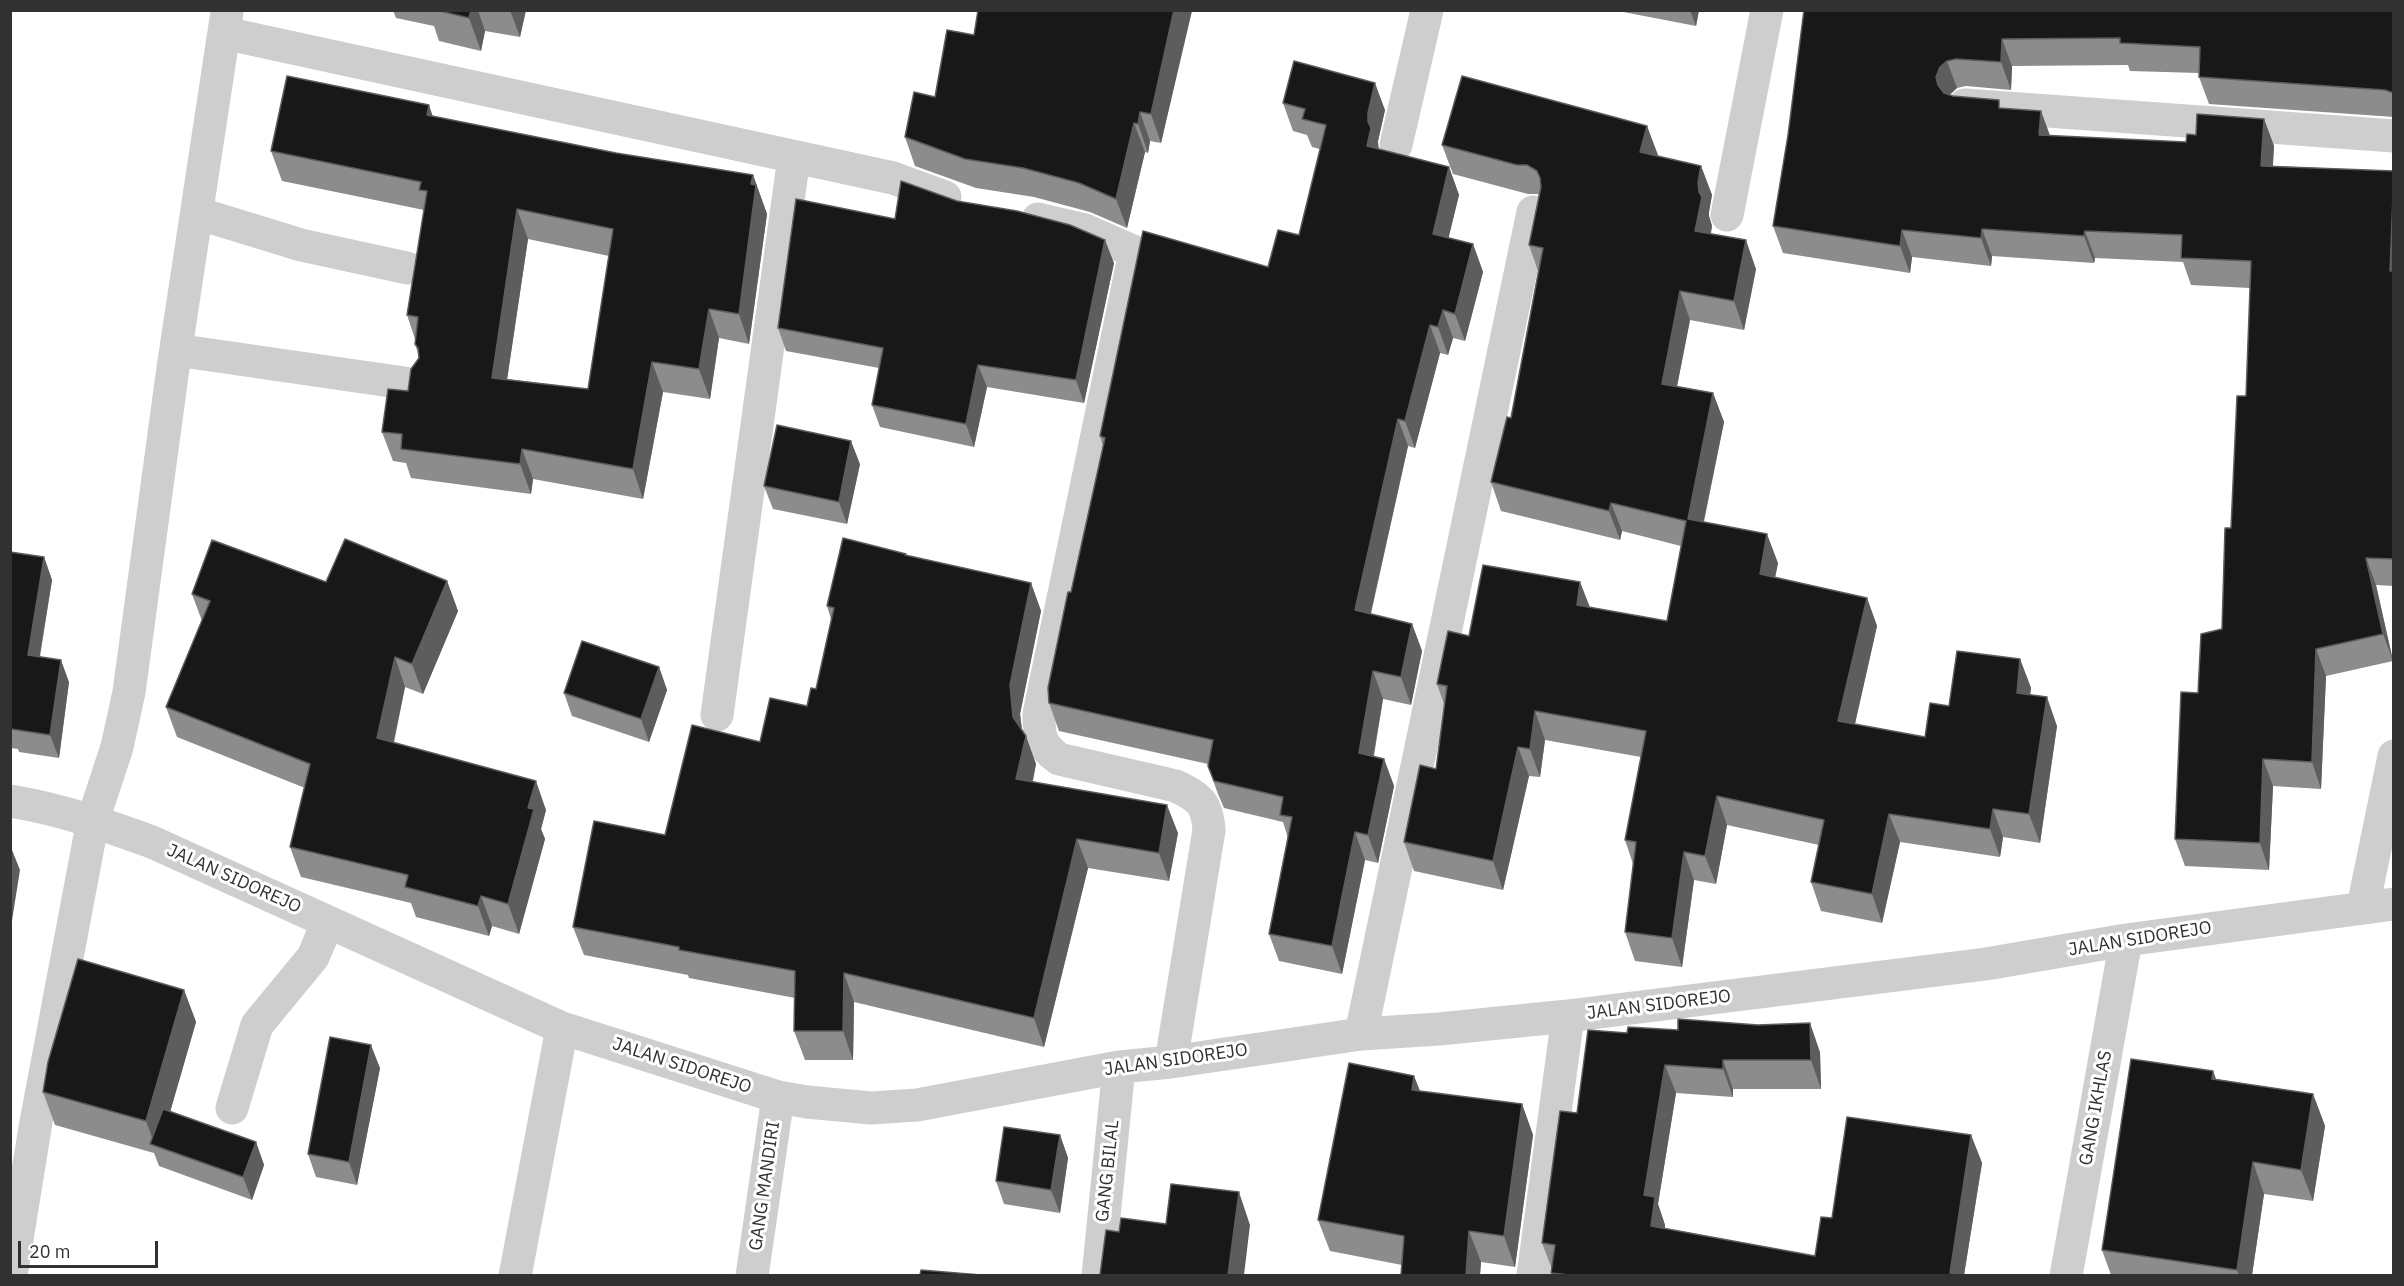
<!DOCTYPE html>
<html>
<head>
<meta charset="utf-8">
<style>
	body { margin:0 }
	#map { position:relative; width:2404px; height:1286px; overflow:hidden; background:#fff; font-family:"IBM Plex Sans",sans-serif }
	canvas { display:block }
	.frame { position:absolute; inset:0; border:12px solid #313131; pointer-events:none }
	.scale { position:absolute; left:18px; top:1241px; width:140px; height:27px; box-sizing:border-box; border:3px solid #313131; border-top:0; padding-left:8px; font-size:18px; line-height:21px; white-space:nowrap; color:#313131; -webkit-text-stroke:4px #fff; paint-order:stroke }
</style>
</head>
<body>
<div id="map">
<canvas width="2404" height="1286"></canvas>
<div class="frame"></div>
<div class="scale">20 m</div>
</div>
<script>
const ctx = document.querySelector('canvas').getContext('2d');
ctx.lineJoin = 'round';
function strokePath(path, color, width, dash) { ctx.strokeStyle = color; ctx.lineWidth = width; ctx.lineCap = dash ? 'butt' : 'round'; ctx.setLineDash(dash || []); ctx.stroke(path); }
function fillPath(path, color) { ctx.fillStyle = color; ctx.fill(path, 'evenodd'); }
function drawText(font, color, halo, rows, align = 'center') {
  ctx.font = font + ' "IBM Plex Sans",sans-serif'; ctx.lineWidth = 6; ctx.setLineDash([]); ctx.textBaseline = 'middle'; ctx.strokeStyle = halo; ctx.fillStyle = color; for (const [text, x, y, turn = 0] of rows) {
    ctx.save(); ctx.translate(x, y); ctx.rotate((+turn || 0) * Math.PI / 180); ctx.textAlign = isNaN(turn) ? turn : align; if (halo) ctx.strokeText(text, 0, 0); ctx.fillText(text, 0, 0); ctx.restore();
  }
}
const minor = new Path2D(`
	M224 33 893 178 945 197
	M1965 105 2394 136
	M1396 145 1427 10
	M197 213 301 245 407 268
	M1727 215 1767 10
	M1038 219 1085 230 1135 252 1039 714C1039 737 1040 745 1059 759L1176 786C1200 798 1207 803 1209 830L1171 1062
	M176 350 411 384
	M717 715 794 157
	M10 801C60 809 105 825 152 842L562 1028 778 1097 807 1102 871 1108 917 1105 1119 1067 1171 1062 1361 1034 1439 1029 1568 1016 1986 964 2126 940 2394 904
	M2363 907 2394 756
	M1361 1034 1533 212
	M232 1108 257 1025 313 957 328 922
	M11 1276 36 1122 93 820 117 747 129 692 173 368 227 12
	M515 1276 562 1028
	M752 1276 778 1097
	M1098 1276 1119 1067
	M1533 1276 1568 1016
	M2066 1276 2126 940`);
const wall = new Path2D(`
	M393 10H526L520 37 485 31 481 51 439 41 434 26 396 18Z
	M978 10H1191L1161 143 1150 141 1148 153 1145 152 1127 228 1090 212 1034 197 976 188 915 166 905 137 935 97 974 35Z
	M1613 10H1699L1696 26Z
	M1804 10H2393L2394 11V117L2209 104 2199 77V73L2130 71 2128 65 2012 66 2011 90 1966 86 1957 88 1950 95 2002 108 2050 136 2186 142 2196 135 2264 119 2274 146 2273 166 2394 171V586L2376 585 2393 661 2326 676 2321 789 2273 786 2269 870 2185 866 2175 839 2198 693 2222 629 2231 528 2246 396 2250 288 2191 285 2183 262 2095 258 2094 263 1992 256 1991 266 1912 257 1910 273 1783 253 1773 226 1788 135Z
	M1283 103 1385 110 1378 141 1379 150 1449 167 1459 195 1448 238 1473 244 1483 272 1465 341 1453 338 1448 355 1440 353 1415 448 1408 446 1371 614 1412 624 1422 651 1411 705 1383 699 1374 756 1384 759 1394 786 1378 863 1365 860 1342 974 1279 961 1269 934 1288 838 1283 822 1224 808 1218 794 1208 766V764L1059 731 1049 703 1071 592 1103 446 1100 436 1299 235 1320 149 1312 147 1307 135 1293 131Z
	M433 116 616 153 753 175 767 214 749 344 719 338 710 399 663 392 643 499 533 479 531 494 411 478 406 463 393 461 382 432 408 391 419 358 418 353 415 344V339L407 315 424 210 282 181 271 151ZM528 239 609 256 588 389 507 379Z
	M1647 126 1657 156 1701 166 1712 195 1709 212V216L1712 226 1711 234 1756 269 1744 330 1690 320 1677 386 1713 393 1724 422 1704 522 1778 563 1775 577 1867 598 1877 626 1855 724 1925 737 1949 706 2020 659 2031 688 2030 695 2057 726 2040 843 2003 837 2000 857 1900 842 1882 923 1821 911 1811 882 1819 845 1727 825 1716 884 1694 880 1682 967 1635 961 1625 932 1633 864 1625 840 1641 757 1545 740 1540 777 1529 776 1503 890 1414 871 1404 842 1436 769 1444 704 1437 684 1469 636 1580 582 1590 607 1667 621 1681 546 1622 531 1620 540 1501 511 1491 482 1511 418 1538 271 1529 245 1539 195 1537 194H1528L1453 174 1442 145Z
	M957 201 1114 263 1084 403 987 387 974 447 880 427 872 405 879 368 786 351 778 328 895 219Z
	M860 464 847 524 773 509 764 486Z
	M10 552 44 557 52 580 40 657 69 682 59 758 19 752 18 749 10 748Z
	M906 554 907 556 1031 583 1041 611 1020 714 1022 730 1036 764 1033 781 1178 833 1169 881 1088 868 1044 1047 854 1002 853 1060H805L794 1031 795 998 689 978 688 975 584 955 573 927 665 835 760 742 807 706 816 689 831 619 827 606Z
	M447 581 458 611 423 694 405 687 394 743 546 810 541 829 545 839 519 934 492 926 489 936 416 917 411 903 301 877 290 847 305 788 177 737 166 707 202 621 192 594 326 582Z
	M659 667 667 690 649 742 572 716 564 693Z
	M184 990 196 1022 170 1112 256 1142 264 1165 252 1200 159 1166 154 1153 55 1125 43 1092Z
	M1588 1030 1820 1052 1821 1089H1733V1097L1676 1093 1658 1204 1665 1225V1228L1815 1256 1832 1218 1971 1135 1982 1163 1964 1275H1967H1552V1269L1542 1243 1577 1113Z
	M380 1068 357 1185 316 1177 308 1154Z
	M2213 1071 2216 1079 2313 1094 2325 1126 2313 1201 2264 1194 2252 1275H2111L2102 1250Z
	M1414 1076 1420 1091 1522 1104 1533 1135 1515 1267 1481 1262 1480 1275H1401L1402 1265 1330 1251 1318 1220Z
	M1060 1135 1068 1158 1060 1213 1004 1204 996 1181Z`);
const shadedWall = new Path2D(`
	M471 10H478L485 31 481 51 469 18Z
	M510 10H526L520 37Z
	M1174 10 1192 11 1161 143 1151 114Z
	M1690 10H1699L1696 26Z
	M2002 39 2012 66 2011 90 2001 62Z
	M1947 61 1957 88 1950 94 1946 104 1938 85 1936 77 1940 67Z
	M1375 83 1385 110 1378 141V146L1381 156 1367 146 1368 113Z
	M429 105 439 135 427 115Z
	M2041 111 2051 138 2039 135Z
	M1140 112 1150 141 1148 153 1138 124Z
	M2264 119 2274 146 2271 193 2261 166Z
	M1134 123 1145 152 1127 228 1116 199Z
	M1647 126 1658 155 1650 180 1640 152Z
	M1701 166 1712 195 1709 212V216L1712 226 1705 260 1695 231 1699 192 1698 183Z
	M1449 167 1459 195 1443 261 1433 234Z
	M753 175 767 214 749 344 739 314Z
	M2394 177V281L2390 271Z
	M517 209 528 239 503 407 492 378Z
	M1982 229 1992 256 1991 266 1981 238Z
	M1902 230 1912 257 1910 273 1900 246Z
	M2085 231 2095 258 2094 263 2084 236Z
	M1105 240 1114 263 1084 403 1076 380Z
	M1746 240 1756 269 1744 330 1734 301Z
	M1473 244 1483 272 1465 341 1455 314Z
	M1680 291 1690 320 1672 412 1662 384Z
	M709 309 719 338 710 399 699 369Z
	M1443 310 1453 338 1448 355 1438 327Z
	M1430 325 1440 353 1415 448 1405 421Z
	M652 362 663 392 643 499 633 469Z
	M978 365 987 387 974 447 966 424Z
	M1713 393 1724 422 1698 548 1688 519Z
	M1398 419 1408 446 1365 638 1355 610Z
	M851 441 860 464 847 524 839 502Z
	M522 449 533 479 531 494 520 464Z
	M1611 503 1622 531 1620 540 1609 511Z
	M1767 534 1778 563 1770 603 1760 574Z
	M44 557 52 580 36 678 28 655Z
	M2366 558 2376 585 2393 661 2383 634Z
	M447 581 458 611 423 694 412 664Z
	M1580 582 1591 611 1577 605Z
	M1031 583 1041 611 1020 714 1024 745 1026 736 1036 764 1027 807 1016 779 1013 717 1010 685Z
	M1867 598 1877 626 1849 750 1838 721Z
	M1412 624 1422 651 1411 705 1401 677Z
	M2316 649 2326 676 2321 789 2312 762Z
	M395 657 405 687 388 768 377 738Z
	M2020 659 2031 688 2027 721 2017 693Z
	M61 660 69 682 59 758 50 735Z
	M659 667 667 690 649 742 641 719Z
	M1373 671 1383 699 1369 781 1359 753Z
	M2047 697 2057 726 2040 843 2029 814Z
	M1535 711 1545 740 1540 777 1530 749Z
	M1518 747 1529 776 1503 890 1493 861Z
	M1384 759 1394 786 1378 863 1368 835Z
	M2263 759 2273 786 2269 870 2260 843Z
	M536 781 546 810 541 829 545 839 519 934 508 904 528 808Z
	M1717 796 1727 825 1716 884 1705 856Z
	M1167 805 1178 833 1169 881 1159 853Z
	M1993 809 2003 837 2000 857 1990 829Z
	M1889 814 1900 842 1882 923 1872 894Z
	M1355 832 1365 860 1342 974 1332 946Z
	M1077 839 1088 868 1044 1047 1034 1018Z
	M10 845 20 870 10 933Z
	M1684 852 1694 880 1682 967 1672 938Z
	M481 896 492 926 489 936 478 906Z
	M844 973 854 1002 853 1060 843 1031Z
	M184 990 196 1022 160 1147 155 1145 146 1121Z
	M1810 1023 1820 1052 1821 1089 1811 1060Z
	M371 1045 380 1068 357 1185 349 1162Z
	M1723 1060 1733 1089V1097L1723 1069Z
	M1665 1065 1676 1093 1658 1204 1665 1225 1662 1254 1651 1226 1644 1195Z
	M2213 1071 2224 1102 2212 1079Z
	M1414 1076 1426 1107 1412 1090Z
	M2313 1094 2325 1126 2313 1201 2301 1170Z
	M1522 1104 1533 1135 1515 1267 1504 1236Z
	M1060 1135 1068 1158 1060 1213 1051 1190Z
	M1971 1135 1982 1163 1964 1275 1950 1273Z
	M256 1142 264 1165 252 1200 243 1177Z
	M2253 1162 2264 1194 2252 1275H2239L2237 1270Z
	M1239 1192 1250 1225 1244 1275H1228Z
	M1469 1231 1481 1262 1480 1275H1466Z`);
const building = new Path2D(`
	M436 10H471L469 18Z
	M978 10H1174L1151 114 1140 112 1138 124 1134 123 1116 199 1079 183 1023 168 965 159 905 137 914 92 935 97 947 30 974 35Z
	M1804 10H2382L2394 11V93L2385 90 2199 77 2200 47 2120 43V38L2002 39 2001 62 1956 59 1947 61 1940 67 1936 77 1938 85 1944 93 1953 96 1999 100V108L2041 111 2039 135 2186 142 2187 134 2196 135 2197 114 2264 119 2261 166 2394 171 2390 271H2394V559L2366 558 2383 634 2316 649 2312 762 2263 759 2260 843 2175 839 2181 692 2198 693 2201 634 2222 629 2225 528H2231L2237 396H2246L2251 261 2181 258 2182 235 2085 231 2084 236 1982 229 1981 238 1902 230 1900 246 1773 226 1788 135Z
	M1294 61 1375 83 1368 113V122L1371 128 1367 146 1449 167 1433 234 1473 244 1455 314 1443 310 1438 327 1430 325 1405 421 1398 419 1355 610 1412 624 1401 677 1373 671 1359 753 1384 759 1368 835 1355 832 1332 946 1269 934 1292 817 1280 815 1283 797 1214 781 1208 766 1213 740 1049 703 1048 688 1068 592H1071L1105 438 1100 436 1143 231 1268 267 1278 230 1299 235 1326 125 1302 119 1305 109 1283 103Z
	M287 76 429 105 427 115 616 153 753 175 751 184 756 185 739 314 709 309 699 369 652 362 633 469 522 449 520 464 401 449 402 434 382 432 388 389 408 391 411 369 419 358 418 348 415 344 418 317 407 315 427 191 419 190 421 182 271 151ZM517 209 613 229 588 389 492 378Z
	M1462 76 1647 126 1640 152 1701 166 1698 183 1699 192 1702 197 1695 231 1746 240 1734 301 1680 291 1662 384 1713 393 1688 519 1767 534 1760 574 1867 598 1838 721 1925 737 1930 703 1949 706 1957 651 2020 659 2017 693 2047 697 2029 814 1993 809 1990 829 1889 814 1872 894 1811 882 1824 820 1717 796 1705 856 1684 852 1672 938 1625 932 1636 842 1625 840 1646 731 1535 711 1530 749 1518 747 1493 861 1404 842 1420 765 1436 769 1447 686 1437 684 1448 631 1469 636 1483 565 1580 582 1577 605 1667 621 1686 521 1611 503 1609 511 1491 482 1507 417 1511 418 1543 248 1529 245 1541 187 1540 178 1537 171 1527 165H1517L1442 145Z
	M901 181 957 201 1017 211 1070 225 1105 240 1076 380 978 365 966 424 872 405 883 348 778 328 796 199 895 219Z
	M777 425 851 441 839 502 764 486Z
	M843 538 906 554 905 555 1031 583 1010 685 1013 717 1026 736 1016 779 1167 805 1159 853 1077 839 1034 1018 844 973 843 1031H794L795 971 679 950V947L573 927 594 821 665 835 692 725 760 742 770 698 807 706 811 688 816 689 834 608 827 606Z
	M345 539 447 581 412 664 395 657 377 738 536 781 528 808 534 809 508 904 481 896 478 906 405 887 408 875 290 847 310 764 166 707 210 601 192 594 212 540 326 582Z
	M10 552 44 557 28 655 61 660 50 735 11 729Z
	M582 641 659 667 641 719 564 693Z
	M78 959 184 990 146 1121 43 1092 48 1062Z
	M1678 1019 1758 1025 1810 1023 1811 1060H1723V1069L1665 1065 1644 1195 1655 1197 1651 1226 1815 1256 1821 1217 1832 1218 1847 1117 1971 1135 1950 1273 1967 1275H1570L1551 1273 1555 1245 1542 1243 1560 1111 1577 1113 1588 1030 1627 1033 1628 1027 1678 1030Z
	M330 1037 371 1045 349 1162 308 1154Z
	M2131 1059 2213 1071 2212 1079 2313 1094 2301 1170 2253 1162 2237 1270 2102 1250Z
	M1349 1063 1414 1076 1412 1090 1522 1104 1504 1236 1469 1231 1466 1275H1401L1404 1236 1318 1220Z
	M163 1109 256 1142 243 1177 150 1144Z
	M1004 1127 1060 1135 1051 1190 996 1181Z
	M1171 1184 1239 1192 1228 1275H1100L1106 1230 1119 1232 1121 1218 1166 1224Z
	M921 1270 981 1275H920Z`);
const streetNames = [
	["JALAN SIDOREJO",234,879,24],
	["JALAN SIDOREJO",2140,939,-9],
	["JALAN SIDOREJO",1659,1005,-7],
	["JALAN SIDOREJO",1176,1060,-8],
	["JALAN SIDOREJO",682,1066,18],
	["GANG IKHLAS",2096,1108,-80],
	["GANG BILAL",1108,1171,-84],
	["GANG MANDIRI",765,1186,-82]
];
strokePath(minor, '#cecece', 33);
fillPath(wall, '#8c8c8c');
fillPath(shadedWall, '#5d5d5d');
fillPath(building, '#181818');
strokePath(building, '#5d5d5d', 1.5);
drawText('18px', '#313131', '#fff', streetNames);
</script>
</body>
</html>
